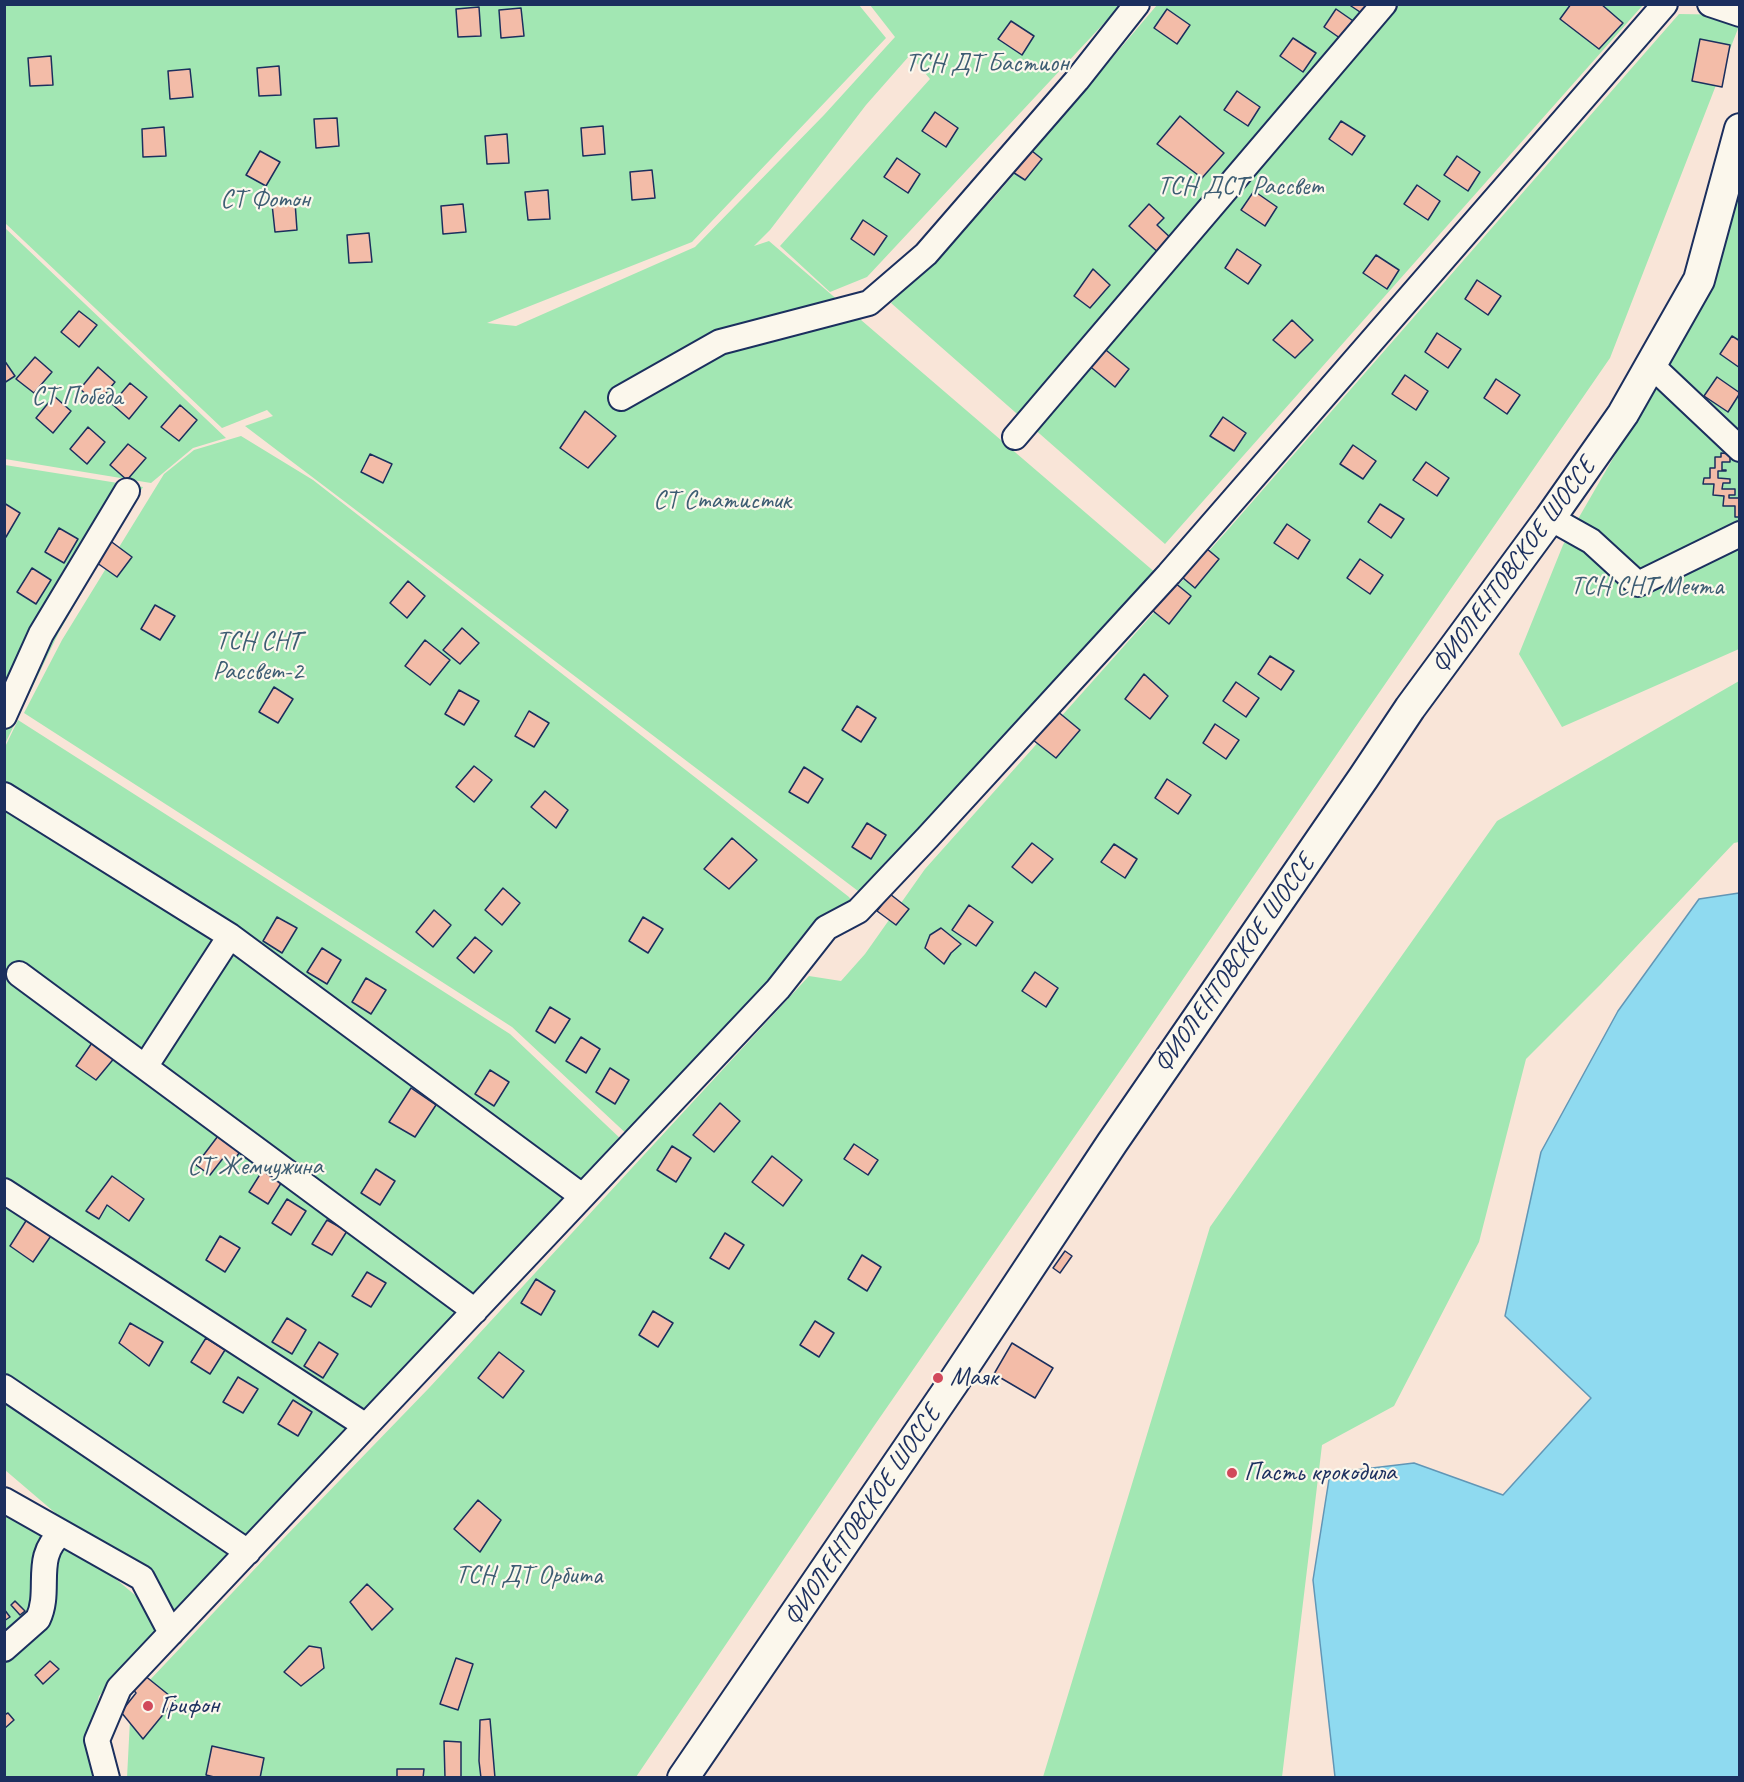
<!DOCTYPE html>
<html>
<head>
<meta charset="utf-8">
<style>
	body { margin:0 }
	#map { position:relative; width:1744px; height:1782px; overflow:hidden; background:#f9e5d8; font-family:Caveat,sans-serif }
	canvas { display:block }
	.frame { position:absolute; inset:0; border:6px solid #1b2f5e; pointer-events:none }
</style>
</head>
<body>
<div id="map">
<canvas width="1744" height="1782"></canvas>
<div class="frame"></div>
</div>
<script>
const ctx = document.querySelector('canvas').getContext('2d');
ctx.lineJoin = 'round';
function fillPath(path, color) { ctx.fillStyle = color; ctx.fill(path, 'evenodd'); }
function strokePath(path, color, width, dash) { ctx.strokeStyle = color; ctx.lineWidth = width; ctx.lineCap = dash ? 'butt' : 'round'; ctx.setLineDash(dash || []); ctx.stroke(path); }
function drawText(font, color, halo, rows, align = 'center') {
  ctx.font = font + ' Caveat,sans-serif'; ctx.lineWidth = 4.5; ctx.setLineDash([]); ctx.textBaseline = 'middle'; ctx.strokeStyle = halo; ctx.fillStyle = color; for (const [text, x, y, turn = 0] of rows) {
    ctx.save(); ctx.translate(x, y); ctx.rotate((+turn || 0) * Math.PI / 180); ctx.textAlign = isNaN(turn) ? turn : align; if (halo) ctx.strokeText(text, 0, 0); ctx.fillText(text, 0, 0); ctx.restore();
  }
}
const green = new Path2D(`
	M4 5H859L886 38 692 242 487 323 516 326 695 247 824 115 895 37 870 5H1121L867 277 830 292 780 246 930 79 910 55 866 105 770 230 754 246 769 241 1157 574 862 894 245 426 273 416 267 410 222 428 5 223Z
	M1157 5H1643L1165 544 891 303 993 199Z
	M1679 14 1739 15V26L1610 358 1361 719 1138 1045 874 1426 636 1777 127 1778 131 1700 283 1539 429 1388 809 976 841 981 865 954 925 869 1225 533Z
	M1739 185V649L1562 727 1519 654 1563 545 1713 285Z
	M4 227 226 438 193 448 151 483 5 459Z
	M241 436 313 480 849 897 856 908 631 1138 512 1027 24 713 62 640 164 474 194 450Z
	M5 465 143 487 59 632 5 744Z
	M1739 681V842L1734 843 1601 984 1526 1059 1479 1242 1394 1406 1322 1445 1282 1777H1043L1210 1227 1497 821Z
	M18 720 510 1034 623 1141 176 1616 5 1470 4 749Z
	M4 1486 141 1600 161 1629 99 1696 87 1745 97 1777H5Z`);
const water = new Path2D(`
	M1739 893V1777H1335L1313 1580 1330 1473 1414 1463 1503 1495 1591 1398 1505 1316 1541 1152 1618 1011 1699 899Z`);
const building = new Path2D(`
	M1348 4H1378L1369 18Z
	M1571 4H1601L1623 23 1599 49 1560 19Z
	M479 7 481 36 458 37 456 9Z
	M521 8 524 36 501 38 499 10Z
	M1167 9 1190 25 1177 44 1154 28Z
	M1336 9 1359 25 1347 43 1324 27Z
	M1011 21 1034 36 1022 55 998 39Z
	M1293 38 1316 53 1303 72 1280 56Z
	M1700 39 1730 45 1722 87 1692 81Z
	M51 56 53 85 30 86 28 58Z
	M279 66 281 95 259 96 257 68Z
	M190 69 193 97 170 99 168 71Z
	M1237 91 1260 107 1248 126 1224 110Z
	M935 112 958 128 946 147 922 131Z
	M1180 116 1224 153 1202 178 1157 144Z
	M337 118 339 146 316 148 314 119Z
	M1341 121 1365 136 1352 155 1329 139Z
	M603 126 605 154 583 156 581 128Z
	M164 127 166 156 143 157 142 129Z
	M507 134 509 163 487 164 485 136Z
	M1027 147 1042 159 1025 180 1008 169Z
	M260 151 280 162 266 186 246 175Z
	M1457 156 1480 172 1468 191 1444 175Z
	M897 158 920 174 908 193 884 177Z
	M652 170 655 198 632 200 630 172Z
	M1417 185 1440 201 1428 220 1404 204Z
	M548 190 550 219 528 220 525 192Z
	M1254 191 1277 207 1265 226 1241 210Z
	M295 202 297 230 275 232 272 204Z
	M463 204 466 232 443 234 441 206Z
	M1149 204 1164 218 1157 225 1174 241 1161 255 1129 226Z
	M863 220 887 236 874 255 851 239Z
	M369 233 372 262 349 263 347 235Z
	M1237 249 1261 265 1248 284 1225 268Z
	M1376 255 1399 270 1387 289 1363 273Z
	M1093 269 1110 285 1090 308 1074 296Z
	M1477 280 1501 296 1488 315 1465 299Z
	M79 311 97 325 79 347 61 332Z
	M1292 320 1313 340 1295 358 1273 340Z
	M1437 333 1461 349 1448 368 1425 352Z
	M1732 336 1740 341V368L1720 354Z
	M1101 346 1129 369 1115 387 1087 364Z
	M35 357 52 372 34 393 16 379Z
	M4 360 15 376 4 383Z
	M98 367 115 382 97 404 80 389Z
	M1405 375 1428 391 1416 410 1392 394Z
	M1717 377 1740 393 1728 412 1704 396Z
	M1496 379 1520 395 1507 414 1484 398Z
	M130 383 147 397 129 419 112 404Z
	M54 396 71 411 53 433 36 418Z
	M180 405 197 420 179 441 161 427Z
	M585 411 616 436 588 468 560 448Z
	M1223 417 1246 433 1234 451 1210 436Z
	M88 427 105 442 87 464 70 449Z
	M128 444 146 458 127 480 110 465Z
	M1353 445 1376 461 1363 479 1340 464Z
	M1721 453 1730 454V462H1722V470H1726V471H1718V478L1730 479V483H1723L1722 489H1735V495H1729V498H1740V517H1735V506H1723L1724 496 1713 495 1714 484H1703L1704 478H1710V468H1715V457H1721Z
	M370 454 392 464 383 483 361 472Z
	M1426 462 1449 478 1437 496 1413 480Z
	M4 503 20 513 6 537 4 536Z
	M1380 504 1404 519 1391 538 1368 522Z
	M1287 524 1310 540 1298 559 1274 543Z
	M59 528 78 539 64 563 45 552Z
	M105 537 132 557 117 577 90 558Z
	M1200 543 1219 559 1195 588 1176 572Z
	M1360 559 1383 575 1370 594 1347 578Z
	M32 568 51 580 36 604 17 592Z
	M1169 578 1191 596 1169 624 1147 606Z
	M408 581 425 596 407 618 390 603Z
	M155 605 175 616 160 640 141 629Z
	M462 628 479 643 460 664 443 650Z
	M425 640 450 660 430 685 405 666Z
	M1270 656 1294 671 1281 690 1258 674Z
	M1144 674 1168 696 1150 719 1125 699Z
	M1236 682 1259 698 1246 717 1223 701Z
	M274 687 293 699 278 723 259 712Z
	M459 690 479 701 464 725 445 714Z
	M857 706 876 718 861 742 842 730Z
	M529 711 549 723 534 747 515 736Z
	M1057 711 1080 730 1056 758 1033 740Z
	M1215 724 1239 740 1226 759 1203 743Z
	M474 766 492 780 474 802 456 787Z
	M804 767 823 779 808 803 789 792Z
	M1167 779 1191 795 1178 814 1155 798Z
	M545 791 568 810 556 828 531 807Z
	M867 823 886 835 871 859 852 847Z
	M732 838 757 860 729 889 704 869Z
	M1032 843 1053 859 1032 883 1012 867Z
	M1114 844 1137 859 1125 878 1101 862Z
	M503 888 520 903 502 925 485 910Z
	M890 894 909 909 896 925 877 911Z
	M969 905 993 922 976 946 952 930Z
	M434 910 451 925 433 947 416 932Z
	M277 917 297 928 282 953 263 941Z
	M643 917 663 929 648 953 629 941Z
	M941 928 961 944 951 953 944 964 925 948 930 935Z
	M475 937 492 951 474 973 457 958Z
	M322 948 341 960 327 984 307 972Z
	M1035 972 1058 988 1046 1007 1022 991Z
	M366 978 386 990 371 1014 352 1002Z
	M550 1007 570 1019 555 1043 536 1031Z
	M581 1037 600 1049 586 1073 566 1061Z
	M94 1040 116 1056 96 1080 76 1066Z
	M610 1068 629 1080 615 1104 596 1092Z
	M490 1070 509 1082 494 1106 475 1094Z
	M411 1088 436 1105 415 1137 389 1122Z
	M720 1103 740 1121 714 1152 693 1135Z
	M221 1132 242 1149 232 1163 224 1157 210 1175 196 1165Z
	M854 1144 878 1160 868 1175 844 1159Z
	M672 1146 691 1158 676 1182 657 1170Z
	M772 1156 802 1180 783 1206 752 1182Z
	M264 1168 283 1180 268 1204 249 1192Z
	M376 1169 395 1181 380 1205 361 1193Z
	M112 1176 144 1199 129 1221 107 1205 99 1219 86 1211Z
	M287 1199 306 1211 291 1235 272 1223Z
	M31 1213 55 1230 33 1262 10 1246Z
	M327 1220 347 1231 332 1255 312 1244Z
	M725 1233 744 1245 729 1269 710 1258Z
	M220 1236 240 1248 225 1272 206 1260Z
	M1065 1251 1072 1256 1060 1273 1053 1268Z
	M862 1255 881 1267 867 1291 848 1279Z
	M367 1272 386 1283 371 1307 352 1296Z
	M536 1279 555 1291 541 1315 521 1303Z
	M653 1311 673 1323 658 1347 639 1335Z
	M287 1318 306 1330 292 1354 272 1342Z
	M815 1321 834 1333 819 1357 800 1345Z
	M130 1323 163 1342 149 1366 119 1343Z
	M206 1338 225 1350 210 1374 191 1362Z
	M319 1342 338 1354 323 1378 304 1366Z
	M1012 1343 1053 1368 1035 1398 994 1374Z
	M499 1352 524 1371 503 1398 478 1378Z
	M238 1377 258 1389 243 1413 223 1402Z
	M293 1400 312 1412 298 1436 278 1424Z
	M478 1500 501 1520 480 1552 454 1529Z
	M367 1584 393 1609 372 1630 350 1602Z
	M15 1601 25 1611 20 1615 11 1605Z
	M4 1609 10 1617 4 1621Z
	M309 1646 321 1648 324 1668 301 1686 284 1672Z
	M456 1658 473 1664 458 1710 440 1704Z
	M50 1661 59 1669 43 1684 35 1675Z
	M144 1675 175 1700 143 1739 121 1712 136 1693 132 1688Z
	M8 1713 14 1720 4 1729V1715Z
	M490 1719 495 1778H481L479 1761 480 1720Z
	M444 1741 461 1742V1778H445Z
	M212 1746 264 1758 260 1778H218L206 1775Z
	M397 1769H424L423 1778H397Z`);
const minor = new Path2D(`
	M1710 4 1740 14
	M1651 365 1740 449
	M621 398 720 342 869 303 926 254 1077 80 1137 4
	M1015 437 1384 4
	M1550 518 1591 541 1638 584 1740 534
	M4 716 41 634 127 491
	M4 795 230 936 582 1196
	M19 974 475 1311
	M145 1067 230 936
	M4 1191 366 1426
	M4 1387 248 1552
	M4 1500 142 1578 171 1633
	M4 1649 38 1619C52 1590 32 1556 62 1533
	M107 1778 97 1740 119 1688 778 989 826 928 858 911 928 837 1169 574 1665 4`);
const major = new Path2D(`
	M683 1778 953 1383 1112 1143 1364 777 1410 708 1550 518 1623 414 1699 280 1740 129`);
const markers = [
	[938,1378,6,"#d1495b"],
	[1232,1473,6,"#d1495b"],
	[148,1706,6,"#d1495b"]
];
const parkNames = [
	["ТСН ДТ Бастион",987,64],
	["ТСН ДСТ Рассвет",1240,187],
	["СТ Фотон",265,200],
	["СТ Победа",77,397],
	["СТ Статистик",722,501],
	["ТСН СНТ Мечта",1647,587],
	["ТСН СНТ",258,642],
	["Рассвет-2",258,672],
	["СТ Жемчужина",255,1167],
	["ТСН ДТ Орбита",529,1576]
];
const streetNames = [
	["ФИОЛЕНТОВСКОЕ ШОССЕ",1514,566,-54],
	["ФИОЛЕНТОВСКОЕ ШОССЕ",1235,964,-55],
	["ФИОЛЕНТОВСКОЕ ШОССЕ",863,1516,-56]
];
const poiNames = [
	["Маяк",950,1378],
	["Пасть крокодила",1244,1473],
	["Грифон",160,1706]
];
fillPath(green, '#a2e7b3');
fillPath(water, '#8fdaf0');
strokePath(water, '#6196b6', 1.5);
fillPath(building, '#f3bca8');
strokePath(building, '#1b2f5e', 1.5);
strokePath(minor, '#1b2f5e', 28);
strokePath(major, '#1b2f5e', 34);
strokePath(minor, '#fbf7ec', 24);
strokePath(major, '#fbf7ec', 30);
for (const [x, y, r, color] of markers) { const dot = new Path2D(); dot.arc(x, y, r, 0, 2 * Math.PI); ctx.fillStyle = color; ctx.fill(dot); strokePath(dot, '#fbf7ec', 2); }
drawText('26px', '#3d5d73', '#fbf7ec', parkNames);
drawText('26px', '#1b2f5e', '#fbf7ec', streetNames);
drawText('26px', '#1b2f5e', '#fbf7ec', poiNames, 'left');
</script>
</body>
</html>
